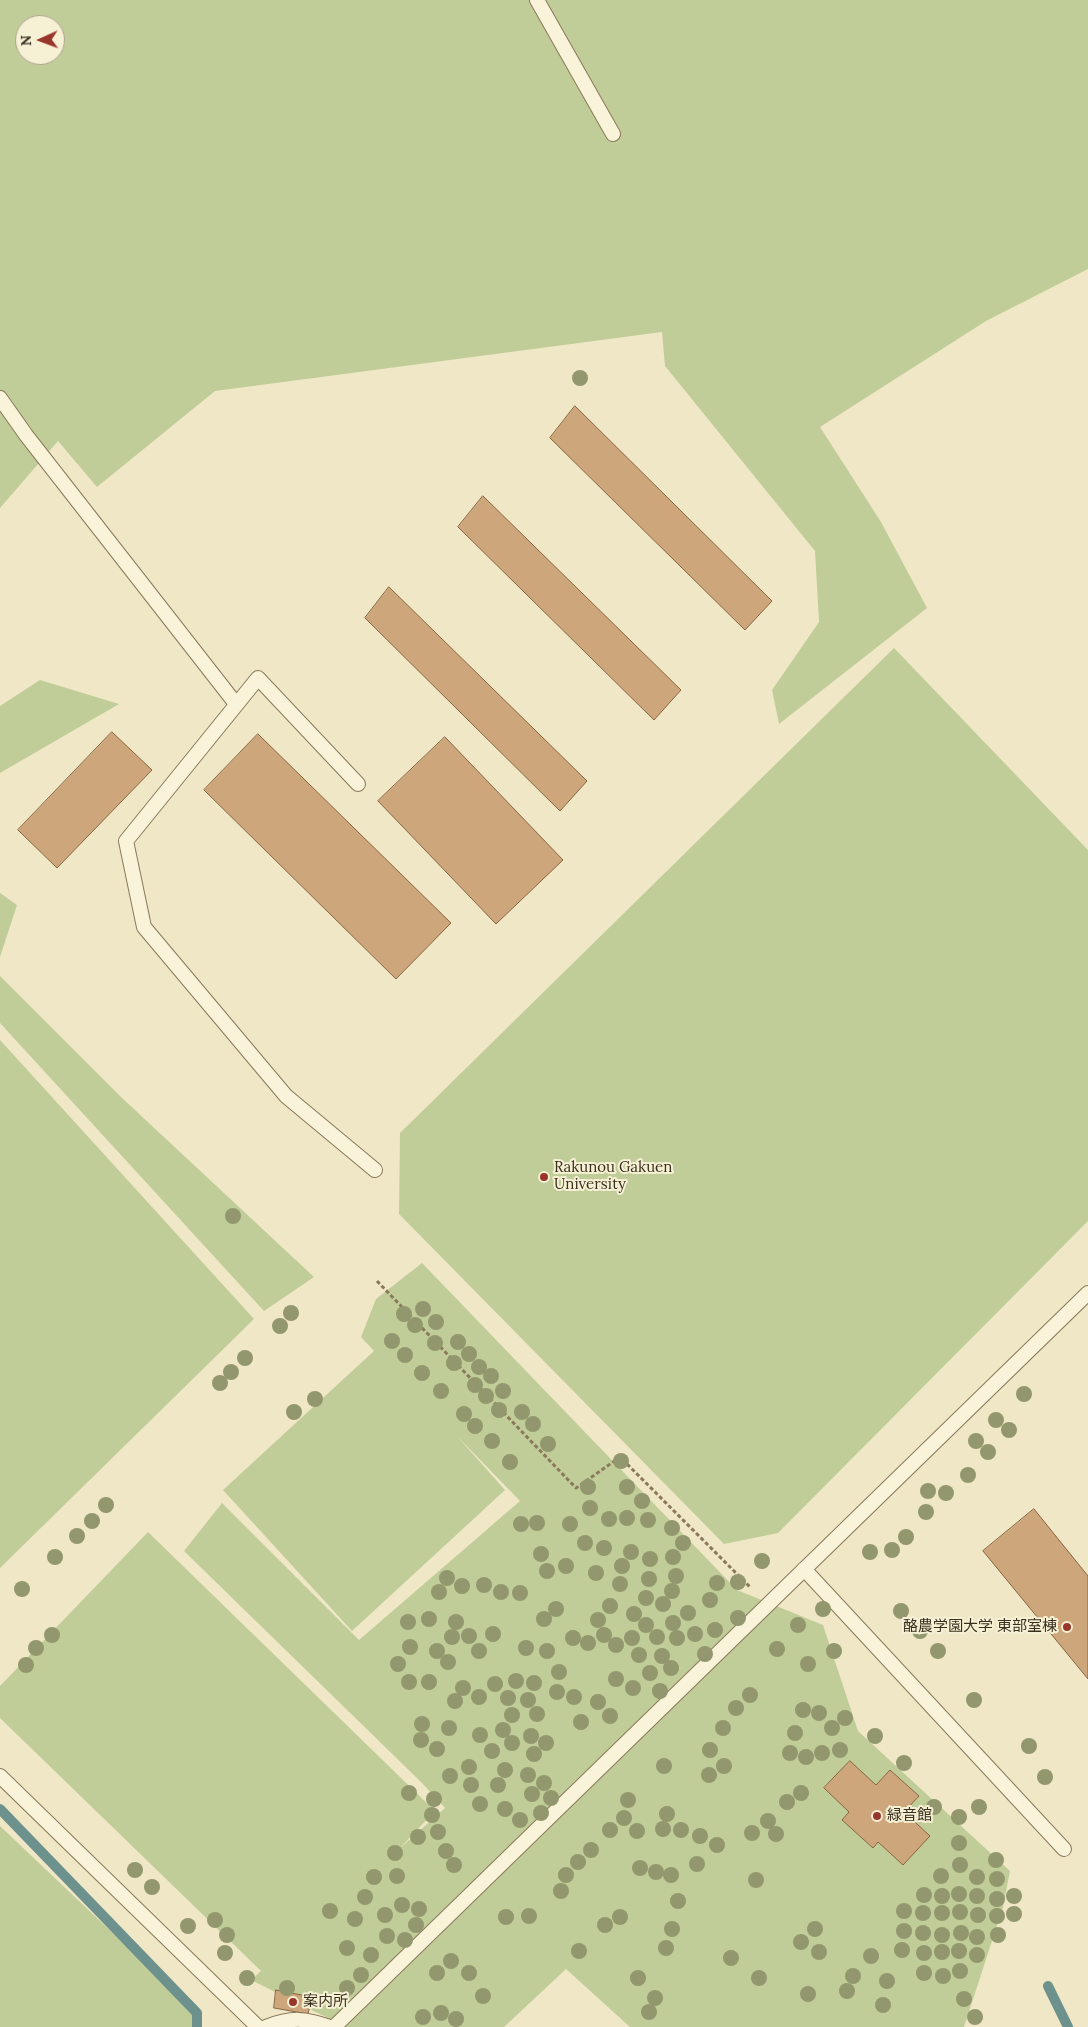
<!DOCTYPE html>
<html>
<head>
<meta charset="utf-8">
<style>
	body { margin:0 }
	#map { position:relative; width:1088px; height:2027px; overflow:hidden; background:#efe7c6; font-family:Lora,serif }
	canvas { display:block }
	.north { position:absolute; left:15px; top:15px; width:50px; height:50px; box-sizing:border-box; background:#f6f0d5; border:1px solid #aba38c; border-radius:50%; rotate:268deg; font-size:14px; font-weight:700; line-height:20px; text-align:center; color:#3a2f1f }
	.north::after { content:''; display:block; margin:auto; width:18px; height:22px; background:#99362b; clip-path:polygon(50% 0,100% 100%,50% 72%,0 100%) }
</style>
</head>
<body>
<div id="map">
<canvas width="1088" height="2027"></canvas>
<div class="north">N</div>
</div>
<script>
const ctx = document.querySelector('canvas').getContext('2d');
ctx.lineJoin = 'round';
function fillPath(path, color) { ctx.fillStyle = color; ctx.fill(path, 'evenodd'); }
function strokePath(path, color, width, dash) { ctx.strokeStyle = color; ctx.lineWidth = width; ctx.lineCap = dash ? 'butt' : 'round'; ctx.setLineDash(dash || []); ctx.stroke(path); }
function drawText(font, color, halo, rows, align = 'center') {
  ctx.font = font + ' Lora,"Noto Sans JP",serif'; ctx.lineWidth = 4; ctx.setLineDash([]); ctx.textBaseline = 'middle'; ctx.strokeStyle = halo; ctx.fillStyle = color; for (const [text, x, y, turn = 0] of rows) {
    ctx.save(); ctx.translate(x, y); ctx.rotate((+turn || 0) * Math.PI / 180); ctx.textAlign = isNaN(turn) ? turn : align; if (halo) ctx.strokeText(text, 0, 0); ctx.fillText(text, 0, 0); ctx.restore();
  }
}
const green = new Path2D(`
	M0 0H1088V269L986 321 820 427 881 522 927 608 779 724 772 690 819 622 815 551 665 366 662 332 215 391 97 487 58 441 0 508ZM25 25H55V55H25Z
	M894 648 1088 850V1221L778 1533 724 1544 399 1214 400 1133Z
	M40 680 119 704 0 773V706Z
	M0 893 17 905 0 957Z
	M0 976 121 1097 314 1277 264 1311 0 1023Z
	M0 1040 254 1319 0 1568Z
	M422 1263 737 1590 823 1625 858 1731 1010 1871 1003 1907 964 2027H630L566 1969 504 2027H346L251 1980 261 1971 0 1718V1686L148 1532 435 1811 399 1849 445 1808 421 1782 184 1551 222 1503 359 1640 520 1501 456 1435 505 1490 352 1631 223 1490 374 1351 361 1337 376 1299Z
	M0 1826 197 2013 196 2027H0Z`);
const stream = new Path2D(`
	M0 1809 197 2013V2027
	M1048 1986 1068 2027`);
const building = new Path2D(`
	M575 406 772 601 745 630 550 438Z
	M483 496 681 690 654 720 458 527Z
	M389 587 587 781 560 811 365 618Z
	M112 732 152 770 57 868 18 830Z
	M258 734 451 923 396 979 204 790Z
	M445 737 563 860 496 924 378 801Z
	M1034 1509 1088 1576V1679L983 1551Z
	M850 1761 876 1785 890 1770 919 1796 904 1812 930 1836 903 1865 878 1842 873 1848 842 1820 849 1812 824 1788Z
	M276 1990 312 1997 308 2014 274 2008Z`);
const path = new Path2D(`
	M377 1281 576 1488 620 1457 750 1587`);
const service = new Path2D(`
	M537 0 613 134
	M0 398 26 435 236 704
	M358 784 258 678 126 841 144 927 286 1096 375 1170
	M804 1569 1064 1849
	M0 1776 258 2027
	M266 2027C291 2017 305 2018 330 2027
	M334 2027 1088 1293`);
const trees = [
	[580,378],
	[233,1216],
	[423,1309],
	[291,1313],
	[404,1314],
	[436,1322],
	[415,1325],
	[280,1326],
	[392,1341],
	[458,1342],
	[435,1343],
	[469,1354],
	[405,1355],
	[245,1358],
	[454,1363],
	[479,1367],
	[231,1372],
	[422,1373],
	[491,1376],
	[220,1383],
	[475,1385],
	[441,1391],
	[503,1391],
	[1024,1394],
	[486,1396],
	[315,1399],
	[499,1410],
	[294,1412],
	[522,1412],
	[464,1414],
	[996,1420],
	[533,1424],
	[475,1426],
	[1009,1430],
	[492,1441],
	[976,1441],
	[548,1444],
	[988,1452],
	[621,1461],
	[510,1462],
	[968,1475],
	[588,1487],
	[627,1487],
	[928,1491],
	[946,1493],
	[642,1501],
	[106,1505],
	[590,1508],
	[926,1512],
	[627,1518],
	[609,1519],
	[648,1520],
	[92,1521],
	[537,1523],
	[521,1524],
	[570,1524],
	[672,1528],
	[77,1536],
	[906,1537],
	[585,1543],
	[683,1543],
	[604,1548],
	[892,1550],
	[631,1552],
	[870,1552],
	[541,1554],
	[55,1557],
	[673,1557],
	[650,1559],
	[762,1561],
	[566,1566],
	[622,1566],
	[547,1571],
	[596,1573],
	[676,1576],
	[447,1578],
	[649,1579],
	[738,1582],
	[717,1583],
	[620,1584],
	[484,1585],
	[462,1586],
	[22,1589],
	[672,1591],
	[439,1592],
	[501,1592],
	[520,1593],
	[646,1598],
	[710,1600],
	[663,1604],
	[610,1606],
	[556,1609],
	[823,1609],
	[901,1611],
	[688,1613],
	[634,1614],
	[738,1618],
	[429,1619],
	[544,1619],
	[598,1620],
	[408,1622],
	[456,1622],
	[673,1623],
	[646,1625],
	[798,1625],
	[715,1630],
	[920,1631],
	[493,1634],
	[695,1634],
	[52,1635],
	[604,1635],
	[469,1636],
	[452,1637],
	[657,1637],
	[573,1638],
	[632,1638],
	[677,1638],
	[588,1643],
	[616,1645],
	[410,1647],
	[36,1648],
	[526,1648],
	[777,1649],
	[437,1651],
	[479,1651],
	[547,1651],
	[834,1651],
	[938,1651],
	[705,1654],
	[639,1655],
	[662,1656],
	[448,1662],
	[398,1664],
	[808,1664],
	[26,1665],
	[671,1668],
	[559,1672],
	[650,1673],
	[616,1679],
	[516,1681],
	[409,1682],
	[429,1682],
	[534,1683],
	[495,1684],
	[463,1688],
	[633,1688],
	[660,1691],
	[557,1692],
	[750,1695],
	[479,1697],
	[574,1697],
	[508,1698],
	[528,1700],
	[974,1700],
	[455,1701],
	[598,1702],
	[736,1708],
	[803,1710],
	[819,1713],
	[537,1714],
	[512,1715],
	[610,1716],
	[845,1718],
	[581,1722],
	[422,1724],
	[449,1728],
	[723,1728],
	[832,1728],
	[503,1730],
	[795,1733],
	[480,1735],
	[531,1736],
	[875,1736],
	[421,1740],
	[512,1743],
	[546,1743],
	[1029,1746],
	[437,1749],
	[710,1750],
	[840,1750],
	[492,1751],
	[790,1753],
	[822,1753],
	[534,1754],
	[806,1757],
	[904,1763],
	[664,1766],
	[724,1766],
	[469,1767],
	[505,1770],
	[528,1775],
	[709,1775],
	[450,1776],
	[1045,1777],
	[544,1783],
	[471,1785],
	[498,1785],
	[409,1793],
	[801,1793],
	[532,1794],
	[551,1798],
	[434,1799],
	[628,1800],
	[787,1802],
	[480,1804],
	[934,1807],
	[979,1807],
	[505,1809],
	[541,1813],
	[667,1814],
	[432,1815],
	[959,1817],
	[624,1818],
	[520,1820],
	[768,1821],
	[663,1829],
	[610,1830],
	[681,1830],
	[637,1831],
	[438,1832],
	[752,1833],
	[776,1834],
	[700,1836],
	[418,1837],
	[959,1843],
	[717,1845],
	[591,1850],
	[446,1851],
	[395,1853],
	[996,1860],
	[578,1862],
	[697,1864],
	[454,1865],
	[960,1865],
	[640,1868],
	[135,1870],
	[656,1872],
	[566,1875],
	[671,1875],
	[397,1876],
	[941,1876],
	[374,1877],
	[977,1877],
	[997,1879],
	[756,1880],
	[152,1887],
	[561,1891],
	[959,1894],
	[924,1895],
	[942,1896],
	[977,1896],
	[1014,1896],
	[365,1897],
	[997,1899],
	[678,1901],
	[402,1905],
	[419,1909],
	[330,1911],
	[904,1911],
	[960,1912],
	[923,1913],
	[942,1913],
	[1014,1914],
	[385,1915],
	[978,1915],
	[529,1916],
	[997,1916],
	[506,1917],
	[620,1917],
	[355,1919],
	[215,1920],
	[416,1925],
	[605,1925],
	[188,1926],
	[672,1929],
	[815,1929],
	[904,1931],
	[923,1933],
	[961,1933],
	[227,1935],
	[942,1935],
	[998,1935],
	[387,1936],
	[977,1937],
	[405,1940],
	[801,1942],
	[347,1948],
	[666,1948],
	[902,1950],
	[579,1951],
	[959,1951],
	[819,1952],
	[942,1952],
	[225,1953],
	[924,1953],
	[371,1955],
	[977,1955],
	[871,1956],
	[731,1958],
	[451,1961],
	[960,1971],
	[437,1973],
	[469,1973],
	[924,1973],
	[361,1975],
	[853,1976],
	[943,1976],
	[247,1978],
	[638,1978],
	[759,1978],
	[887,1981],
	[287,1988],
	[347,1988],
	[847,1991],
	[808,1994],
	[483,1996],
	[655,1998],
	[964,1999],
	[883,2005],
	[649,2012],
	[441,2013],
	[423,2017],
	[975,2017],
	[456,2019]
];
const markers = [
	[544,1177,5,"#99362b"],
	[1067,1627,5,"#99362b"],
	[877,1816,5,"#99362b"],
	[293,2002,5,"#99362b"]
];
const poiNames = [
	["Rakunou Gakuen",554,1168],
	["University",554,1185],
	["酪農学園大学 東部室棟",1057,1627,"right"],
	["緑音館",887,1816],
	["案内所",303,2002]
];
fillPath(green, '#c1cd99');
strokePath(stream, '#6d918c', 10);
fillPath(building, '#cda67b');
strokePath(building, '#896541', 1);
strokePath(service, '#8a795b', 16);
strokePath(path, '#8a795b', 3, [4, 2.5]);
strokePath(service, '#f9f3d9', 14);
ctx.fillStyle = '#92976e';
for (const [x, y] of trees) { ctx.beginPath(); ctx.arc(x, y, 8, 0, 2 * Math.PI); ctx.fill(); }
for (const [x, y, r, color] of markers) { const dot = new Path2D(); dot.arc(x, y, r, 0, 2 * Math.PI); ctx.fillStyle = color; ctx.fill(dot); strokePath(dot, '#f6f0d5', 2); }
drawText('15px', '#3a2f1f', '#f6f0d5', poiNames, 'left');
</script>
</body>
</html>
